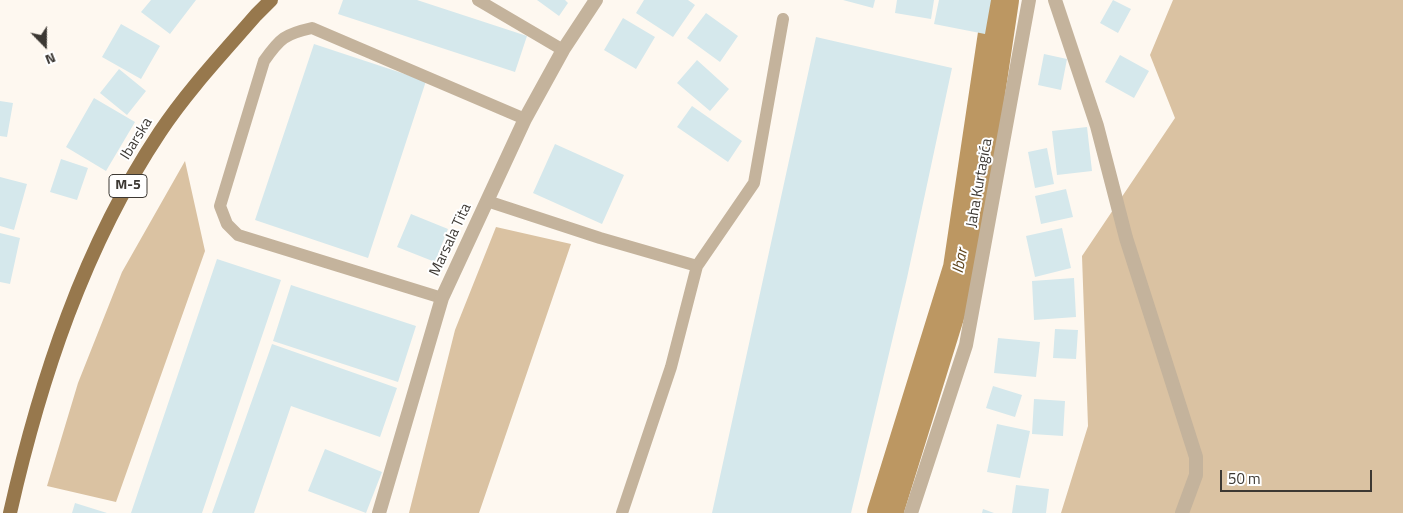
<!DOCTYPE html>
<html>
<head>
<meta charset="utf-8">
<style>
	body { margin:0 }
	#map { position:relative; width:1403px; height:513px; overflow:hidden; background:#fef8f0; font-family:"Titillium Web",sans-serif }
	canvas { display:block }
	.north { position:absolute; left:20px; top:20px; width:50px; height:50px; -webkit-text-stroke:4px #fff; paint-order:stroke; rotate:158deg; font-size:14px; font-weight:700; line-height:20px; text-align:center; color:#3c3833 }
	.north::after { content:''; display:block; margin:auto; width:18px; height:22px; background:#3c3833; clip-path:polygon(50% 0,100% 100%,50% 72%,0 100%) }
	.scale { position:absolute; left:1220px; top:470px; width:152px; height:22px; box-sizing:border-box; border:2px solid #3c3833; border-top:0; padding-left:6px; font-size:15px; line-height:18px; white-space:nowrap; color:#3c3833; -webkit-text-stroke:4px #fff; paint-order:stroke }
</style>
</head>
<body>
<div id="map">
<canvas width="1403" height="513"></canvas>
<div class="north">N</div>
<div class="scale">50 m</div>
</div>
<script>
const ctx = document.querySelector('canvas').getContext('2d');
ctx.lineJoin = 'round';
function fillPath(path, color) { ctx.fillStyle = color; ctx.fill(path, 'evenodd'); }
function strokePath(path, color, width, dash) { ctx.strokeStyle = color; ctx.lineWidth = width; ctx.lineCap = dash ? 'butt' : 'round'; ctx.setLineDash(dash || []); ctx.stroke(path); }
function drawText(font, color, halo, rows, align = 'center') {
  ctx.font = font + ' "Titillium Web",sans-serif'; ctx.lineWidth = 4; ctx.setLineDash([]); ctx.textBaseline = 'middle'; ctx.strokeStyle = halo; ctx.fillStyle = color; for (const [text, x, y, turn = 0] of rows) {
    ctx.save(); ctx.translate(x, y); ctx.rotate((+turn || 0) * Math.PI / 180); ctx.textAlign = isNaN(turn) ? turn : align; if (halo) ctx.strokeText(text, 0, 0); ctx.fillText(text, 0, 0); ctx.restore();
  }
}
const green = new Path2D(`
	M1173 0H1403V513H1061L1088 426 1082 256 1175 118 1150 55Z
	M185 161 205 251 116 502 47 486 78 383 122 272Z
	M496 227 571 244 479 513H409L455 330Z`);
const river = new Path2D(`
	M885 513 961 268 1001 0`);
const building = new Path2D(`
	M151 0H196L170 34 141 12Z
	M343 0H417L527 36 515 72 338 14Z
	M537 0H565L568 3 559 16Z
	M644 0H688L695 5 673 37 636 13Z
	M843 0H875L873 8Z
	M897 0H934L931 19 895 13Z
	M939 0H991L985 34 934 24Z
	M1113 0 1131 9 1118 33 1100 23Z
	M706 13 738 36 720 62 687 38Z
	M623 18 655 37 636 69 604 50Z
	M121 24 160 46 141 79 102 57Z
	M816 37 952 68 907 278 851 513H712Z
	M314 44 426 81 368 258 255 220Z
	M1044 54 1067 59 1061 90 1038 85Z
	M1120 55 1149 71 1134 98 1105 82Z
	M697 60 729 89 710 111 677 83Z
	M119 69 146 91 127 115 100 93Z
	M94 98 135 122 106 171 66 147Z
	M0 101 13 103 7 137 0 136Z
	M692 106 742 141 728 162 677 127Z
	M1087 127 1092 171 1057 175 1052 131Z
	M555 144 624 175 602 224 533 193Z
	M1047 148 1054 184 1035 188 1028 152Z
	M61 159 88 168 77 200 50 192Z
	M0 177 27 184 14 230 0 226Z
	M1066 189 1073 217 1041 224 1035 196Z
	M411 214 448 229 435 262 397 247Z
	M1062 228 1071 268 1035 277 1026 236Z
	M0 233 20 238 10 284 0 282Z
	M217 259 281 280 202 513H131Z
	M1074 278 1076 317 1034 320 1032 281Z
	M291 285 416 326 398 382 273 341Z
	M1055 329 1078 330 1076 359 1053 358Z
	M998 338 1040 342 1036 377 994 373Z
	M272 344 397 388 380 437 291 406 254 513H212Z
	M993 386 1022 395 1015 417 986 408Z
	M1034 399 1065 401 1063 436 1032 434Z
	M997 424 1030 431 1020 478 987 472Z
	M325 449 382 472 366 513 308 491Z
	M1016 485 1049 489 1046 513H1012Z
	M75 503 107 513H72Z
	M983 509 994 513H982Z`);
const service = new Path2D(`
	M478 0 563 50
	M487 201 600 238 697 266 671 367 622 513
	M697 266 754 183 783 19
	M442 298 238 235 227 224 220 206 264 61C280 38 285 34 312 28L525 119`);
const minor = new Path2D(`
	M1055 0 1097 126 1126 238 1196 457V475L1182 513
	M911 513 966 345 1029 0`);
const tertiary = new Path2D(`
	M379 513 442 298 525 119 563 50 596 0`);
const primary = new Path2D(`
	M10 513C40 380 84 246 160 132 188 90 223 53 256 15L271 0`);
const shields = [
	[128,186,38]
];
const shieldNames = [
	["M-5",128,186]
];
const streetNames = [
	["Ibarska",137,139,-58],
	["Jaha Kurtagića",980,183,-80],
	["Marsala Tita",451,240,-65]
];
const waterNames = [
	["Ibar",961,261,-79]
];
fillPath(green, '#dac2a2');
strokePath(river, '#bc9762', 36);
fillPath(building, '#d5e8ec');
strokePath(service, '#c4b39c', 12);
strokePath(minor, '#c4b39c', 14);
strokePath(tertiary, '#c4b39c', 14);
strokePath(primary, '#97784d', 14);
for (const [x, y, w] of shields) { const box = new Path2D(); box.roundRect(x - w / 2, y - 11.5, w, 23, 4); ctx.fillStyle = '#fff'; ctx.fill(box); strokePath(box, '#3c3833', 1); }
drawText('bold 14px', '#3c3833', null, shieldNames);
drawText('15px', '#3c3833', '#fff', streetNames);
drawText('italic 16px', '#60451c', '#fff', waterNames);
</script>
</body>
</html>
